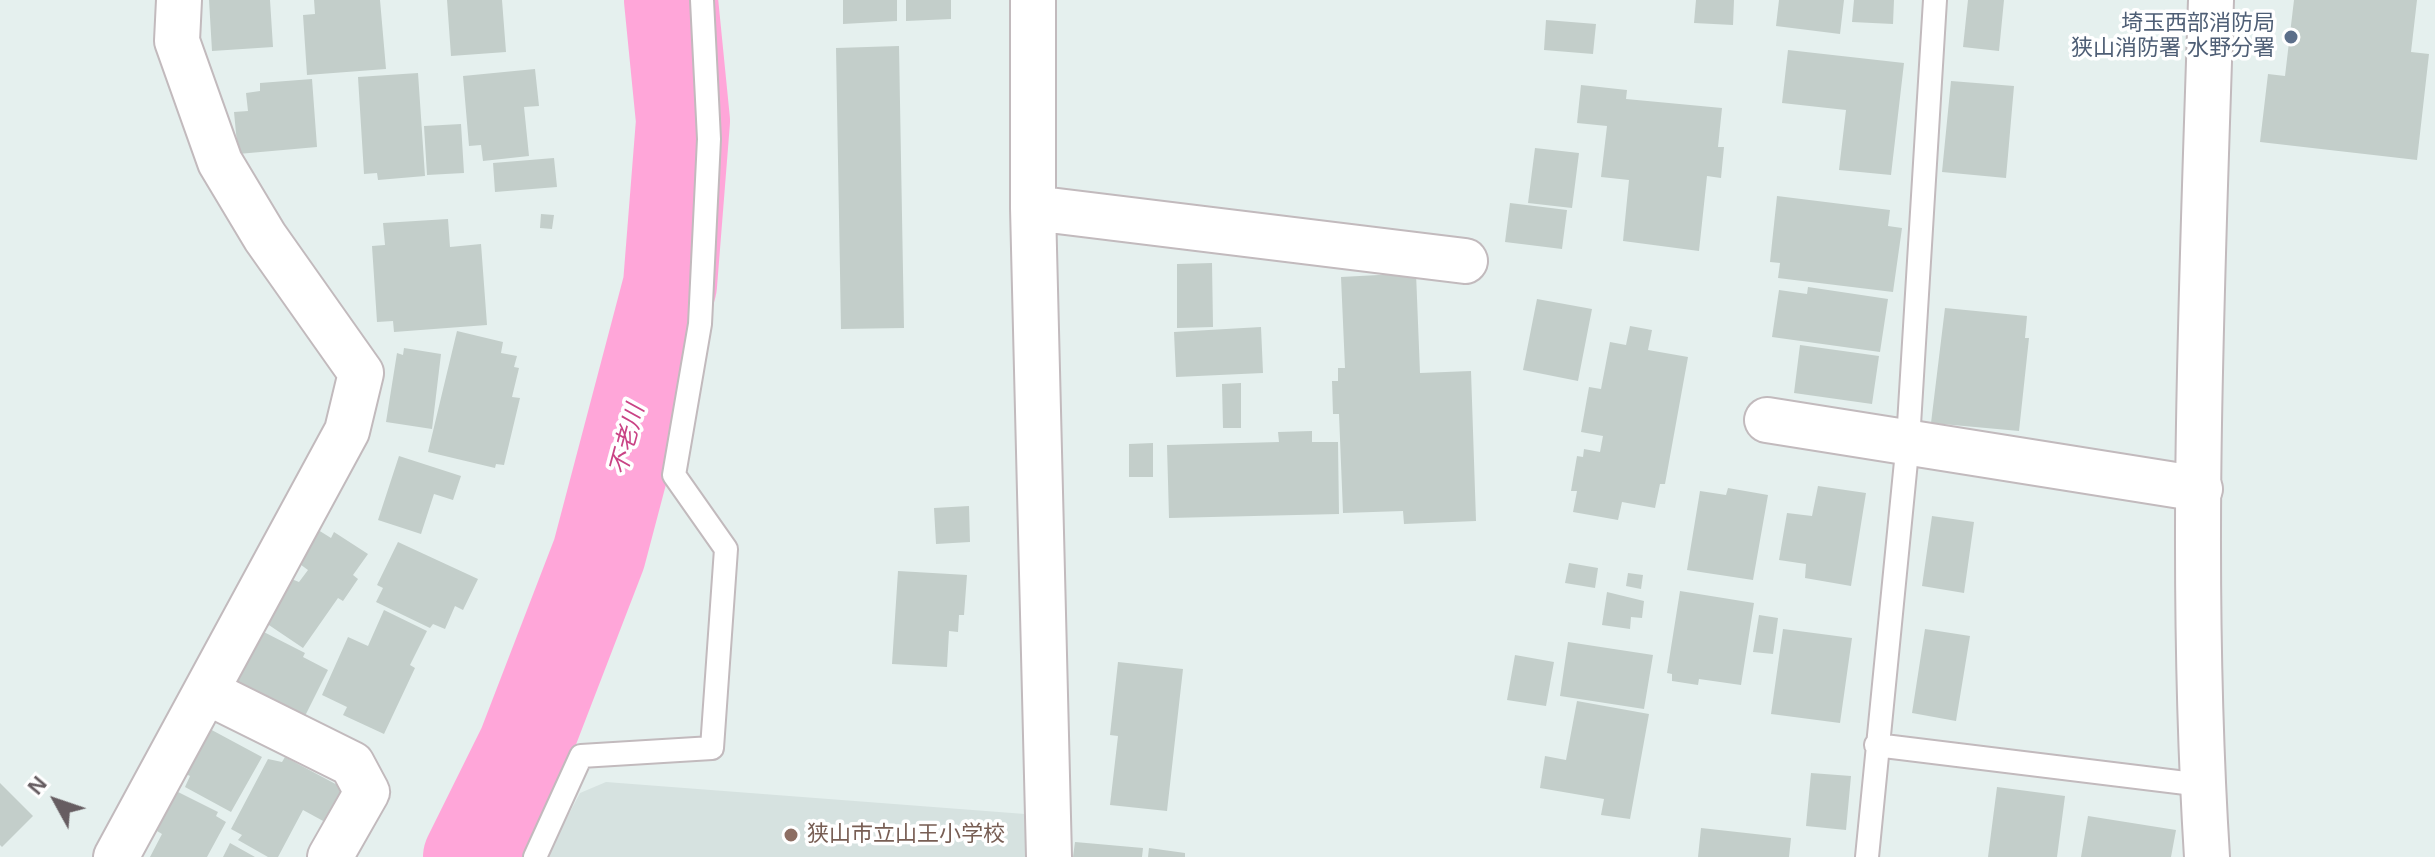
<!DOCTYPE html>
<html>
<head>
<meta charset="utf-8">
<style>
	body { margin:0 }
	#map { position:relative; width:2435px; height:857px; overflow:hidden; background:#e5f0ee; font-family:Helvetica,sans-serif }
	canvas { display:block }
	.north { position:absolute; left:16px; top:761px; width:80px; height:80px; -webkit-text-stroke:6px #fff; paint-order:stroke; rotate:310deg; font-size:22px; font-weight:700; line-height:32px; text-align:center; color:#665d61 }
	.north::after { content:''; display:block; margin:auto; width:28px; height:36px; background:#665d61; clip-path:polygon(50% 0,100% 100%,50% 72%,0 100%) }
</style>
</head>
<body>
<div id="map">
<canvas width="2435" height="857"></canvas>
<div class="north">N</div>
</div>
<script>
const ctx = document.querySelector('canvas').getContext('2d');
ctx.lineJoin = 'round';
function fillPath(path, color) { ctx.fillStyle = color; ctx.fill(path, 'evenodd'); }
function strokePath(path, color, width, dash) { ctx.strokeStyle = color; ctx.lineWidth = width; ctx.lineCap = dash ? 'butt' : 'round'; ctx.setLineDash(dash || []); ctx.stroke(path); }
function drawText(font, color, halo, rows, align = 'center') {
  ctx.font = font + ' Helvetica,"Noto Sans JP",sans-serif'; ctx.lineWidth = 7; ctx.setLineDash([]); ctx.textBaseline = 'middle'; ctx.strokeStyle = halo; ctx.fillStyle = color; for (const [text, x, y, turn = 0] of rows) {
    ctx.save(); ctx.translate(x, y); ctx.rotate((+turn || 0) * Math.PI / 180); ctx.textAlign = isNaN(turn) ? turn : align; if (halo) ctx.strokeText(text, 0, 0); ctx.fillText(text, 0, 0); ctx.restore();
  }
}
const education = new Path2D(`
	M606 782 1025 814V857H546L580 793Z`);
const river = new Path2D(`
	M470 857 525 746 599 554 670 285 683 121 671 0`);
const building = new Path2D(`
	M209 0H270L273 47 212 51Z
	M314 0H380L386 69 307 75 303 15 315 14Z
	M447 0H502L506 52 451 56Z
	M843 0H897V21L843 24Z
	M906 0H951V19L906 21Z
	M1696 0H1734L1733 25 1694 23Z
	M1779 0H1844L1840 34 1776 26Z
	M1854 0H1894L1893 24 1852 22Z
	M1968 0H2004L1999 51 1963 47Z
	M2294 0H2417L2411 52 2429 54 2417 160 2260 142 2268 74 2285 76Z
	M1546 20 1596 24 1593 54 1544 50Z
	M899 46 904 328 841 329 836 48Z
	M1788 50 1904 63 1891 175 1839 170 1846 110 1782 103Z
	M535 69 539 106 524 107 529 156 483 161 481 145 469 146 463 76Z
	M418 73 425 176 378 180 377 173 364 174 358 77Z
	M312 79 317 147 238 154 234 112 248 111 246 93 260 91V83Z
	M1951 81 2014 86 2006 178 1942 172Z
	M1581 85 1627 90 1626 99 1722 108 1718 147H1724L1721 178 1707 176 1699 251 1623 241 1629 180 1601 177 1607 126 1577 123Z
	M461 124 464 173 427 175 424 126Z
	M1535 148 1579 153 1572 208 1528 203Z
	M554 158 557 187 495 192 493 163Z
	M1777 196 1890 210 1888 226 1902 228 1893 292 1778 278 1780 263 1770 262Z
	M1510 203 1567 210 1562 249 1505 242Z
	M541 214 554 215 552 229 540 228Z
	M448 219 450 247 481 244 487 325 394 332 393 321 377 322 372 246 385 245 383 223Z
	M1212 263 1213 327 1177 328V264Z
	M1416 273 1420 373 1471 371 1476 521 1404 524 1403 511 1343 513 1339 414H1333L1332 381H1338V368H1345L1341 277Z
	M1808 287 1888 299 1880 352 1772 337 1779 290 1807 294Z
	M1537 299 1592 309 1578 381 1523 370Z
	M1945 308 2027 316 2025 338H2029L2019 431 1931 423Z
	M1630 326 1652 330 1648 350 1688 357 1665 484H1660L1655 508 1622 502 1618 520 1573 512 1577 491H1571L1577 456 1583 457 1584 449 1600 452 1603 436 1581 432 1589 387 1601 389 1610 342 1626 345Z
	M1261 327 1263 373 1176 377 1174 332Z
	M457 331 503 342 501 353 517 356 514 367 519 368 512 397 520 398 504 465 496 464 495 468 428 452Z
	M1800 345 1879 356 1872 404 1794 393Z
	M404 348 441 354 432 429 386 422 397 353 403 355Z
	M1241 383V428H1223L1222 384Z
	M1312 431V442H1338L1339 514 1169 518 1167 445 1279 442 1278 432Z
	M1153 443V477H1129V444Z
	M399 456 461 476 453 500 434 494 421 534 378 520Z
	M1818 486 1866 493 1851 586 1805 578 1806 564 1779 560 1787 513 1812 516Z
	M1728 488 1768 495 1753 580 1687 570 1700 491 1726 495Z
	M969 506 970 542 936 544 934 508Z
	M1932 516 1974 522 1964 593 1922 586Z
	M315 528 331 538 334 532 368 554 353 575 358 579 343 601 338 598 303 648 257 617 284 576 299 582 308 570 293 559Z
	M398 542 478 579 463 610 455 606 445 629 433 624 430 628 376 602 383 588 377 585Z
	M1569 563 1598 568 1595 588 1565 583Z
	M898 571 967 575 964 615H959L958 632 949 631 947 667 892 664Z
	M1628 573 1643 575 1641 589 1626 586Z
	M1680 591 1754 603 1741 685 1699 679 1698 685 1672 681V674L1667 673Z
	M1607 592 1644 601 1642 618 1631 617 1630 629 1602 625Z
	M384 610 427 631 410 665 415 668 384 734 343 715 347 707 322 695 348 637 368 646Z
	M1759 615 1778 618 1773 654 1753 652Z
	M254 627 305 653 303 657 328 670 304 718 228 679Z
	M1783 629 1852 638 1840 723 1771 714Z
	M1925 629 1970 636 1956 721 1912 713Z
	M1568 642 1653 655 1644 709 1560 696Z
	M1515 655 1554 662 1546 706 1507 700Z
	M1118 662 1183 669 1167 811 1110 805 1118 736 1110 735Z
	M1577 701 1649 714 1630 819 1601 815 1604 799 1540 788 1545 756 1566 760Z
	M208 728 262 757 231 812 185 787 190 776 184 773Z
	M285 757 343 788 325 822 303 810 278 857H268L238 840 242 835 231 829 268 759 282 762Z
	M1811 773 1851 776 1846 830 1806 826Z
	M0 783 33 816 2 847 0 845Z
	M1997 787 2065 796 2057 857H1988Z
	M176 791 218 812 216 816 226 822 207 857H150L162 834 157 831Z
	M2088 816 2176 830 2171 857H2081Z
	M1701 828 1791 838 1789 857H1698Z
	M1075 842 1143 848 1142 857H1073Z
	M230 843 255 857H223Z
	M1149 848 1185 853V857H1148Z`);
const service = new Path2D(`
	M1876 745 2202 785
	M535 857 581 756 712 748 726 549 674 475 700 324 709 139 702 0
	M1867 857 1908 441 1935 0`);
const minor = new Path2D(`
	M1033 0V208L1049 857
	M1033 208 1465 261
	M1767 420 2200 489
	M207 692 352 764 367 792 330 857
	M116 857 347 431 361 373 265 237 220 162 177 41 179 0`);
const tertiary = new Path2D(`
	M2207 857C2189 572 2202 285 2211 0`);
const markers = [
	[2291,37,8,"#5c6f8a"],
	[791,835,8,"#8d6e63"]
];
const serviceNames = [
	["埼玉西部消防局",2275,24],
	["狭山消防署 水野分署",2275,49]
];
const educationNames = [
	["狭山市立山王小学校",807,835]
];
const waterNames = [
	["不老川",628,440,-75]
];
fillPath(education, '#d6e2e0');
strokePath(river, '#ffa6d9', 94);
fillPath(building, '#c3ceca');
strokePath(service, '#c2babd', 26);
strokePath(minor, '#c2babd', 48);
strokePath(tertiary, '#c2babd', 48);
strokePath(service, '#fff', 22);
strokePath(minor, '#fff', 44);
strokePath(tertiary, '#fff', 44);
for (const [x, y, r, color] of markers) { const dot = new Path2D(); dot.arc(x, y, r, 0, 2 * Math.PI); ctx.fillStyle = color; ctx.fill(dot); strokePath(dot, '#fff', 3); }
drawText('22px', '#4e5e75', '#fff', serviceNames, 'right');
drawText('22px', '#785e54', '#fff', educationNames, 'left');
drawText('italic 24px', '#c94385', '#fff', waterNames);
</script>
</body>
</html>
